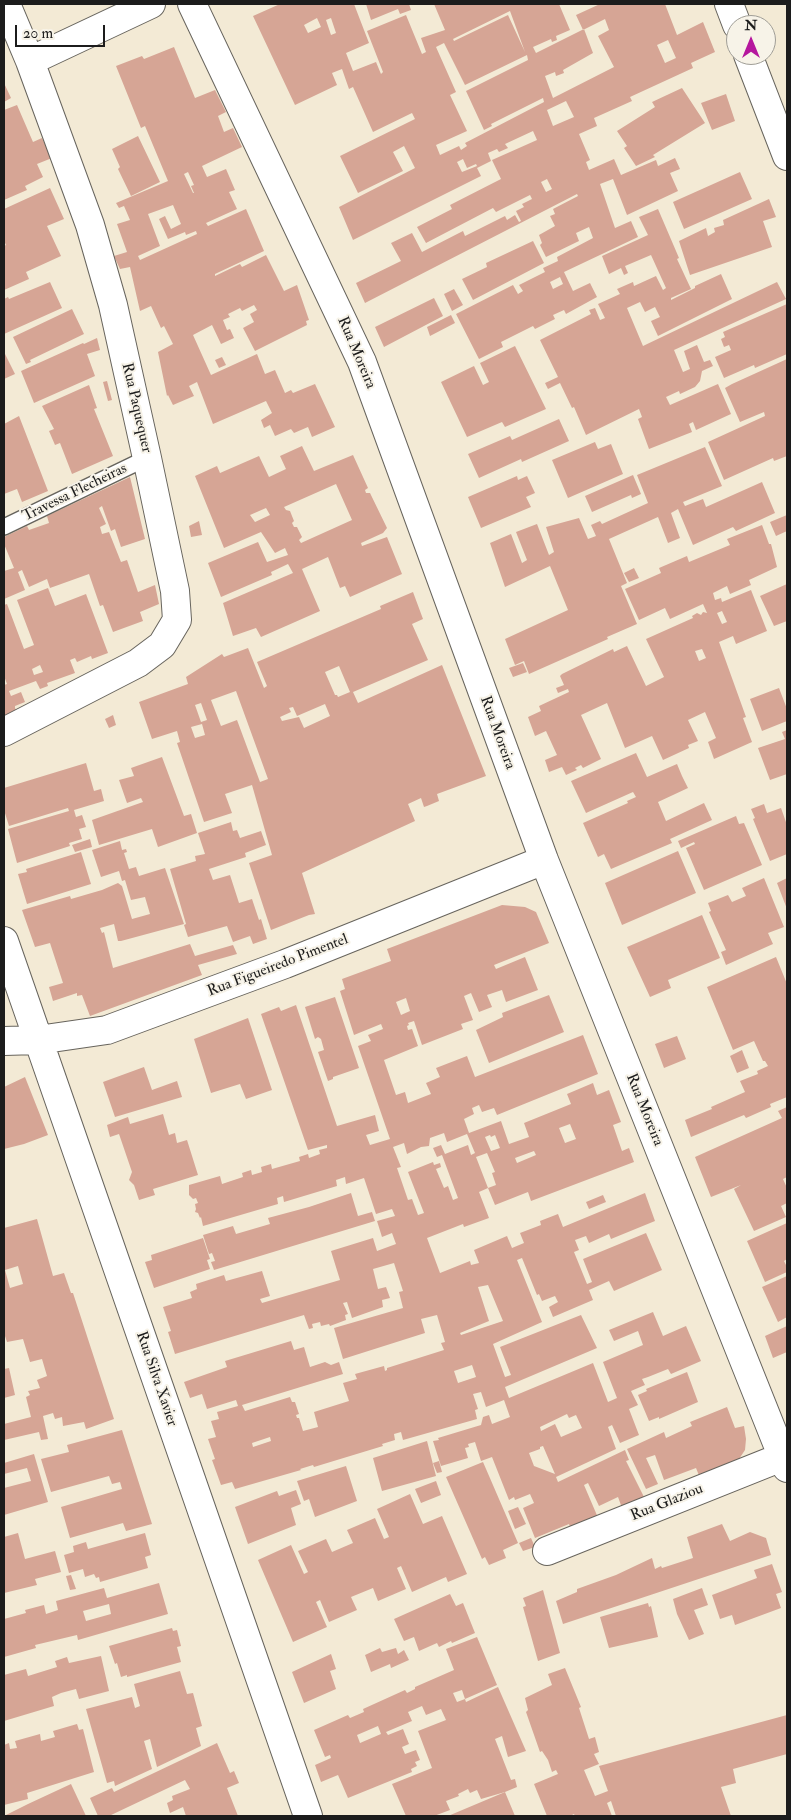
<!DOCTYPE html>
<html>
<head>
<meta charset="utf-8">
<style>
	body { margin:0 }
	#map { position:relative; width:791px; height:1820px; overflow:hidden; background:#f3ead5; font-family:"IM FELL Double Pica",serif }
	canvas { display:block }
	.frame { position:absolute; inset:0; border:5px solid #1c1c1c; pointer-events:none }
	.north { position:absolute; left:726px; top:15px; width:50px; height:50px; box-sizing:border-box; background:#f7f3e8; border:1px solid #9f9d96; border-radius:50%; rotate:0deg; font-size:14px; font-weight:700; line-height:20px; text-align:center; color:#1c1c1c }
	.north::after { content:''; display:block; margin:auto; width:18px; height:22px; background:#b5179e; clip-path:polygon(50% 0,100% 100%,50% 72%,0 100%) }
	.scale { position:absolute; left:15px; top:25px; width:90px; height:22px; box-sizing:border-box; border:2px solid #1c1c1c; border-top:0; padding-left:6px; font-size:15px; line-height:18px; white-space:nowrap; color:#1c1c1c; -webkit-text-stroke:4px #f7f3e8; paint-order:stroke }
</style>
</head>
<body>
<div id="map">
<canvas width="791" height="1820"></canvas>
<div class="frame"></div>
<div class="north">N</div>
<div class="scale">20 m</div>
</div>
<script>
const ctx = document.querySelector('canvas').getContext('2d');
ctx.lineJoin = 'round';
function fillPath(path, color) { ctx.fillStyle = color; ctx.fill(path, 'evenodd'); }
function strokePath(path, color, width, dash) { ctx.strokeStyle = color; ctx.lineWidth = width; ctx.lineCap = dash ? 'butt' : 'round'; ctx.setLineDash(dash || []); ctx.stroke(path); }
function drawText(font, color, halo, rows, align = 'center') {
  ctx.font = font + ' "IM FELL Double Pica",serif'; ctx.lineWidth = 4; ctx.setLineDash([]); ctx.textBaseline = 'middle'; ctx.strokeStyle = halo; ctx.fillStyle = color; for (const [text, x, y, turn = 0] of rows) {
    ctx.save(); ctx.translate(x, y); ctx.rotate((+turn || 0) * Math.PI / 180); ctx.textAlign = isNaN(turn) ? turn : align; if (halo) ctx.strokeText(text, 0, 0); ctx.fillText(text, 0, 0); ctx.restore();
  }
}
const building = new Path2D(`
	M280 4H354L369 43 346 53 353 71 376 62 381 74 383 72 367 31 406 15 422 54 426 52 421 38 445 30 434 4H559L570 30 556 36 557 40 552 42 551 39 533 47 536 53 584 29 593 53 563 70 564 73 556 76 555 72 545 76 553 98 614 67 598 36 609 30 605 19 583 30 576 15 600 4H665L677 35 703 22 715 52 691 63 693 68 630 97 632 101 594 118 597 126 579 134 590 160 586 162 589 170 614 159 621 175 656 160 658 166 675 158 680 169 670 173 678 191 627 215 613 179 600 184 615 228 631 221 638 237 564 272 573 291 590 283 597 297 566 314 564 310 553 315 555 319 535 329 533 326 501 342 503 347 479 359 456 314 513 285 518 294 523 291 519 285 545 272 543 268 558 261 557 257 593 238 589 227 576 233 579 241 546 257 540 245 542 243 539 235 555 226 550 216 555 214 553 209 578 196 577 194 365 303 356 283 401 261 391 243 412 233 422 252 463 231 465 236 505 216 507 220 515 215 519 222 521 221 516 211 524 207 522 204 532 199 530 195 496 212 493 208 426 243 417 227 452 209 450 205 501 179 492 160 537 140 533 131 505 144 508 148 499 152 497 149 488 153 491 161 477 168 481 176 353 240 339 207 415 168 404 146 393 152 403 171 358 193 340 156 415 119 412 113 373 132 353 87 349 89 342 69 332 73 337 85 295 105 253 16ZM510 11 525 52 508 15 454 41 453 39ZM317 18 321 27 308 33 304 25ZM331 18 336 33 331 35 326 20ZM668 40 676 58 665 63 657 45ZM444 43 465 85 527 55 528 60 466 91 484 130 492 126 491 124 543 98 544 102 465 143 467 146 461 150 459 146 440 155 436 145 467 131 450 95 456 92 436 47ZM566 101 574 117 553 126 547 110ZM463 159 467 168 476 164 477 166 462 172 457 162ZM547 179 552 189 546 192 541 182ZM560 277 563 284 553 289 550 282Z
	M366 4H409L411 10 400 14 398 9 371 20Z
	M174 47 195 98 215 90 226 112 218 116 224 132 233 128 242 147 202 166 207 177 226 169 235 190 229 192 237 209 206 223 208 226 246 209 264 251 215 274V276L240 264 242 267 266 255 284 291 297 285 309 320 306 321 307 325 255 351 243 328 254 322 250 314 257 310 254 305 242 311 240 308 228 314 230 317 223 320 227 330 230 329 234 338 221 344 212 325 193 335 211 375 257 354 265 374 275 370 285 393 291 390 293 393 315 384 335 427 312 437 308 427 294 433 291 429 275 436 270 425 264 428 261 420 272 413 266 401 213 424 197 382 189 386 194 396 173 405 168 395 167 396 158 352 173 344 164 326 161 328 151 306 140 311 130 267 120 269 114 256 127 252 117 224 130 220 124 206 119 208 116 203 168 181 145 126 141 128 116 66 142 56 144 59ZM188 172 194 185 191 186 194 193H193L184 174ZM173 205 181 224 171 229 165 216 159 219 168 239 185 232 186 235 196 231 197 234 140 260 138 256 160 246 148 214Z
	M4 83 11 98 4 102Z
	M682 88 705 123 653 155 655 157 636 166 624 148 627 146 617 131 655 107 652 102Z
	M726 94 735 121 712 130 701 103Z
	M17 105 33 142 42 138 52 158 37 164 43 177 25 186 27 190 4 200V110Z
	M138 136 160 182 131 196 118 169 120 167 112 149Z
	M740 172 752 199 684 229 673 202Z
	M50 188 64 219 47 226 61 256 26 272 29 279 4 290V246L6 245 4 241V209Z
	M769 199 776 217 763 221 772 247 690 275 679 241 706 228 708 236 715 232 714 228 724 225 723 220Z
	M658 209 679 258 677 259 691 289 671 298V300L695 288V286L721 274 732 299 658 336 651 321 660 317 655 307 645 312 640 302 627 308 643 346 777 282 786 299 674 350 683 372 690 369 684 351 697 345 704 362 710 360 713 366 702 371 700 381 695 387 680 394 679 391 666 397 670 405 718 384 731 414 696 430 693 422 689 424 692 432 649 449 638 419 642 417 639 409 586 435 574 407 572 408 560 383 548 389 545 383 558 377 540 340 591 314 589 310 595 308 600 320 605 318 598 304 620 294 617 289 633 282 634 286 656 276 663 290 666 288 651 255 625 266 628 273 624 275 621 268 609 274 602 256 648 235 639 217Z
	M533 241 544 263 473 300 462 279 487 267 486 263Z
	M50 282 62 308 4 334V299L8 297 9 299Z
	M454 289 463 305 452 311 444 294Z
	M434 298 443 316 384 347 375 327Z
	M787 304V354L755 368 754 365 724 378 715 357 731 350 729 345 724 347 721 339 725 337 723 332Z
	M72 309 84 334 30 360 31 362 26 364 13 337Z
	M451 315 455 323 430 336 427 327Z
	M97 338 100 350 87 354 95 376 34 403 21 371 83 343 84 344Z
	M515 346 546 409 505 427 502 422 467 437 441 382 474 366 483 385 489 382 480 363Z
	M4 352 15 374 4 379Z
	M222 357 226 365 219 368 215 360Z
	M787 359V456L774 461 773 458 724 480 708 442 765 416 764 412 740 422 725 388 732 384Z
	M107 381 112 400 108 401 103 382Z
	M89 385 97 408 94 409 113 456 72 474 60 443 55 445 49 431 54 429 42 406Z
	M19 416 48 491 22 502 17 489 4 494V424Z
	M559 419 569 441 522 462 521 459 479 478 468 454 510 436 512 440Z
	M595 442 598 449 611 444 623 474 568 498 552 460Z
	M302 446 314 471 353 455 368 488 365 490 366 493H370L387 528 383 533 361 543 362 546 387 537 402 574 350 597 345 586 340 588 328 557 302 569 320 611 261 637 256 628 233 636 223 603 293 573 288 564 271 572 272 575 221 597 208 563 258 542 267 562 288 555 285 548 275 553 261 532 224 548 195 476 217 466 220 473 259 456 269 477 286 469 280 456ZM336 484 352 520 301 543 299 540 302 537 297 527H294L292 523 294 521 290 511 286 510 284 507ZM266 508 270 515 255 522 250 515Z
	M705 447 722 486 683 502 685 506 703 499 706 507 762 482 775 513 736 531 733 527 693 545 678 509 671 513 680 538 668 543 658 517 609 539 627 583 621 586 637 624 607 637 608 639 529 674 524 661 515 665 505 639 568 610 550 566 505 587 490 543 511 534 522 563 527 560 516 532 537 524 549 555 554 552 546 527 579 518 588 539 596 536 591 525 600 521 602 524 648 503 637 475Z
	M633 475 641 494 632 498 631 495 592 512 585 496Z
	M517 476 518 480 527 476 535 493 526 497 531 507 481 528 468 497Z
	M130 477 145 539 121 547 115 529 111 531 102 506 99 508 106 524 100 527 102 534 109 532 121 562 127 560 138 592 155 585 159 604 140 612 143 621 113 632 103 605 100 606 89 574 50 588 47 579 29 587 22 570 18 572 25 590 4 599V571L14 568 4 544V537L27 526 29 530 49 523 47 516Z
	M787 515V531L776 536 770 522Z
	M199 521 202 535 191 537 189 526Z
	M762 525 769 544H771L777 567 749 580 751 585 730 594 727 586 713 593 715 600 721 598 722 602 751 590 767 631 736 644 733 636 719 642 746 717 743 718 752 742 714 759 708 742 716 738 705 712 688 720 698 741 688 745 689 748 663 760 652 736 625 748 607 703 581 715 601 759 583 768 581 765 575 768 577 770 566 775 562 767 549 772 545 760 557 755 546 731 535 736 528 717 541 711 539 706 569 692 568 689 558 693 556 688 564 685 560 676 562 674 613 649 614 652 627 646 646 686 664 677 646 639 693 618 692 616 697 613 701 615 703 612 707 613 703 604 670 619 665 608 639 620 625 589 661 573 659 568 687 556 689 562 730 545 727 539ZM722 611 727 622 722 624 717 613ZM702 649 706 658 699 661 695 651Z
	M634 568 639 578 629 582 624 573Z
	M787 584V621L774 626 760 596Z
	M48 588 55 606 86 594 108 653 92 659 91 656 77 662 75 658 70 660 75 673 47 683 48 686 40 689 36 681 9 691 11 696 21 692 25 702 15 706V708L21 722 4 731V685L7 684 4 676V605L7 604 24 649 34 645 17 600ZM40 665 43 672 34 675 32 669Z
	M413 592 423 619 412 624 428 660 353 692 358 703 442 665 486 776 437 794 439 801 427 806 424 807 421 798 408 804 415 821 302 873 315 914 309 915 271 930 249 863 272 855 252 785 225 794 232 813 204 822 177 743 180 742 177 731 152 739 139 702 188 684 186 677 222 654 224 657 248 648 264 688 267 686 257 662 381 609 380 606ZM339 666 350 692 338 697 337 695H335L325 672ZM236 691 268 779 260 782 237 720 221 726 211 700ZM201 703 207 720 201 722 195 705ZM325 704 330 716 304 728 299 717 282 721 280 717 291 712 289 708 293 707 297 716ZM202 724 205 735 195 738 191 727Z
	M523 663 527 672 513 677 509 668Z
	M779 688 787 709V721L762 731 750 699Z
	M113 715 116 725 109 728 105 719Z
	M787 730V774L770 780 758 748 785 739 782 732Z
	M636 753 647 777 677 764 682 776 688 788 658 802 666 821 704 803 712 820 670 839 672 843 611 869 604 854 598 857 583 823 628 803 627 801 636 797 633 792 586 813 571 781Z
	M162 757 184 816 191 814 197 833 158 847 152 829 99 845 92 820 143 802 141 798 127 803 119 780 134 776 131 768Z
	M86 763 94 791 101 789 104 801 74 810 76 817 82 815 86 827 79 829 82 839 69 843 70 846 17 863 8 829 69 811 68 808 9 826 4 810V788Z
	M764 804 767 813 781 808 787 825V854L770 861 753 819 755 818 751 809Z
	M736 816 739 824 744 823 762 865 704 890 686 848 695 844 694 842 681 848 678 841Z
	M231 822 233 831 237 830 240 838 261 831 266 845 245 853 246 857 209 869 213 880 230 875 239 903 252 899 259 920 261 919 267 939 253 944 250 936 233 942 227 926 188 937 184 925 186 924 170 869 196 861 195 856 205 854 198 833Z
	M90 839 92 847 75 852 72 845Z
	M120 841 122 850 126 849 127 852 124 853 129 869 136 867 139 876 165 868 184 924 121 941H118L114 924 100 928 102 933 104 932 113 968 190 944 195 956 233 945 237 954 198 965 202 975 90 1016 82 995 77 996V993L53 1001 49 987 63 983 50 943 35 947 22 910 70 896 71 899 102 890 118 883 122 886 132 919 150 914 145 897 131 900 125 880 122 881 119 871 101 877 92 850Z
	M678 851 696 893 622 925 605 883Z
	M81 852 91 884 27 904 18 874 27 872 26 869Z
	M764 878 784 927 768 933 773 944 726 965 721 952 726 950 709 912 711 911 708 903 728 895 732 902 746 896 742 888Z
	M787 878V909L777 883Z
	M502 905 525 907 536 912 549 943 494 965 496 969 525 957 538 990 506 1002 502 990 487 995 492 1007 479 1012 471 993 464 996 473 1020 461 1024 463 1029 422 1045 414 1021 408 1023 409 1025 407 1026 408 1030 412 1029 418 1046 384 1060 396 1095 405 1092 408 1103 431 1094 426 1083 440 1077 436 1068 467 1056 475 1077 583 1035 598 1074 497 1115 494 1108 482 1112 479 1105 472 1108 474 1114 464 1119 469 1133 501 1121 509 1144 529 1137 524 1123 571 1104 567 1094 593 1083 597 1095 609 1090 621 1122 613 1125 622 1151 629 1148 634 1162 531 1201 528 1192 495 1205 488 1188 496 1185 492 1173 495 1172 487 1153 476 1157 488 1188 479 1192 489 1218 464 1227 463 1224 427 1238 440 1273 470 1261 471 1265 479 1263 474 1250 507 1236 512 1248 524 1243 520 1233 541 1225 540 1221 558 1214 563 1227 645 1193 655 1221 611 1239 609 1234 589 1243 586 1236 575 1240 579 1250 574 1252 587 1284 592 1282 583 1259 646 1233 662 1270 614 1291 609 1281 589 1290 593 1300 553 1317 549 1307 558 1302 555 1296 542 1301 539 1294 537 1295 522 1258 517 1260 542 1322 493 1344 505 1377 511 1375 500 1347 581 1315 597 1348 505 1387 509 1398 593 1363 608 1402 617 1398 603 1362 643 1345 638 1331 614 1341 609 1330 653 1312 663 1336 686 1326 701 1361 671 1374 668 1369 648 1377 642 1379 645 1385 631 1391 638 1405 629 1409 639 1435 620 1443 612 1425 608 1427 616 1449 556 1477 558 1482 625 1450 629 1460 626 1461 644 1497 622 1508 618 1497 599 1506 588 1483 584 1485 599 1520 572 1532 569 1524 535 1538 523 1508 534 1503 530 1494 515 1500 514 1497 509 1500 492 1457 481 1461 475 1442 468 1444 469 1447 465 1448 468 1458 441 1466 433 1441 439 1440 438 1438 481 1425 483 1417 489 1415 492 1424 510 1417 504 1400 486 1407 481 1392 473 1394 478 1409 475 1410 477 1419 403 1440 401 1432 394 1434 395 1440 382 1444 383 1446 314 1467 313 1465 300 1469 301 1470 235 1489 232 1482 221 1485 212 1460 215 1459 208 1439 216 1437 211 1421 219 1419 217 1412 238 1406 236 1400 207 1409 202 1394 190 1398 184 1382 227 1367 225 1361 291 1341 294 1350 304 1347 310 1367 325 1362 331 1365 339 1362 343 1374 242 1405 245 1411 290 1397 292 1402H295L299 1414 296 1415 297 1418H299L303 1431 318 1427 314 1412 349 1401 343 1383 357 1379 355 1374 384 1366 385 1371 387 1370V1368L444 1350 441 1343 445 1342 437 1315 421 1319 425 1333 343 1359 334 1328 403 1308 399 1292 403 1291 394 1263 373 1269 378 1289 386 1287 390 1298 382 1300 383 1307 352 1318 347 1302 343 1303 348 1314 345 1315 346 1320 330 1326 329 1324 321 1326 320 1322 312 1324 313 1328 309 1329 304 1315 175 1354 168 1332 171 1331 163 1307 192 1298 190 1292 197 1289 196 1284 224 1275 226 1281 262 1271 270 1296 260 1299 262 1303 340 1280 331 1251 373 1238 377 1251 396 1244 392 1233 382 1237 377 1221 395 1216 392 1209 376 1214 364 1178 346 1184 345 1177 336 1180 337 1186 284 1202 283 1196 277 1198 278 1204 203 1226 201 1217 200 1218 198 1213 195 1212 196 1209 195 1204 198 1203 196 1198 193 1199 189 1195V1185L220 1176 222 1184 243 1177 242 1173 251 1170 252 1175 262 1172 261 1167 271 1164 272 1169 300 1161 299 1157 308 1154 309 1158 320 1154 319 1150 327 1148V1145L308 1150 261 1014 279 1007 281 1011 296 1005 337 1126 375 1115 379 1131 366 1135 370 1145 390 1139 358 1046 371 1041 368 1035 383 1029 381 1024 354 1035 340 991 345 989 342 979 391 961 387 949ZM406 998 410 1011 401 1015 396 1002ZM570 1124 576 1139 565 1143 559 1128ZM444 1133 447 1142 467 1134 475 1153 471 1155 468 1145 445 1154 441 1145 433 1148 437 1157 442 1155 458 1198 453 1200 448 1186 444 1188 436 1169 441 1167 440 1163 434 1165 433 1162 408 1172 424 1213 418 1215 412 1199 408 1200 397 1168 401 1167 393 1147 404 1143 407 1154 421 1147 429 1146 430 1138ZM490 1135 491 1137 495 1135 500 1148 491 1151 485 1137ZM534 1151 536 1155 517 1163 515 1158ZM488 1285 503 1321 461 1335 460 1333 489 1321 478 1287ZM472 1365 476 1377 458 1383 454 1371ZM567 1414 569 1418 576 1415 582 1428 561 1437 555 1424 541 1431 540 1427ZM270 1437 271 1441 253 1447 252 1443ZM543 1446 555 1474 534 1466 529 1453 540 1449V1447Z
	M702 915 720 958 668 980 671 988 650 997 627 947Z
	M776 957 787 984V1097L770 1104 771 1107 746 1118 744 1115 691 1137 685 1120 712 1109 711 1107 745 1092 740 1081 758 1074 757 1071 768 1066 765 1061H763L754 1041 733 1050 707 987Z
	M549 995 564 1032 489 1063 476 1030 503 1017 502 1013Z
	M335 997 359 1068 333 1077V1079L328 1081 318 1052 324 1050 321 1039 318 1037 315 1039 305 1007Z
	M248 1018 272 1090 246 1099 240 1084 211 1093 194 1039Z
	M677 1036 686 1059 664 1068 655 1044Z
	M742 1050 749 1068 737 1073 730 1056Z
	M144 1067 152 1090 177 1081 182 1097 115 1117 103 1082Z
	M25 1077 48 1135 24 1144 4 1149V1087Z
	M787 1107V1177L783 1179 787 1188V1198L786 1199 787 1203 781 1206 786 1217 754 1231 734 1189 741 1185 711 1197 695 1157 782 1118 778 1111Z
	M163 1114 169 1135 175 1133 177 1143 187 1140 198 1175 153 1189 155 1195 139 1200 134 1185 129 1180 132 1172 119 1134 110 1137 107 1125 128 1117 130 1124Z
	M351 1193 358 1216 372 1212 375 1221 214 1270 211 1262 215 1261 212 1253 209 1254 203 1235 233 1226 236 1234 270 1224 268 1218 309 1207Z
	M603 1195 606 1202 589 1209 586 1202Z
	M37 1219 53 1276 64 1273 71 1293H73L114 1419 86 1429 84 1422 63 1426 62 1417 55 1419 53 1413 43 1416 48 1439 41 1440 39 1432 4 1440V1424L31 1417 26 1397 30 1395 28 1391 40 1388 37 1380 47 1376 42 1359 30 1362 23 1339 7 1342 4 1333V1228ZM18 1266 23 1284 10 1288 5 1270Z
	M787 1223V1259L784 1261 787 1267V1272L765 1282 747 1241Z
	M203 1238 210 1259 207 1260 210 1269 154 1288 145 1262 152 1260 151 1255Z
	M787 1276V1317L778 1322 762 1287Z
	M787 1326V1352L773 1358 765 1336Z
	M9 1368 15 1395 4 1398V1369Z
	M687 1372 698 1402 659 1419V1417L649 1421 638 1395 647 1391 646 1389Z
	M727 1407 735 1428 744 1426 746 1439 745 1450 735 1465 702 1483 696 1468 664 1480 655 1455 646 1458 658 1484 646 1489 627 1449 664 1432 666 1438 692 1426 690 1422Z
	M122 1430 152 1524 126 1531 123 1523 70 1538 61 1507 122 1489 120 1482 112 1484 109 1476 51 1492 41 1459 69 1452 67 1445Z
	M427 1441 436 1476 382 1491 373 1458Z
	M34 1454 48 1502 4 1515V1488L31 1481 27 1468 4 1474V1463Z
	M439 1461 442 1472 437 1473 433 1463Z
	M483 1462 518 1543 503 1550 506 1558 489 1565 485 1557 482 1559 446 1477Z
	M346 1466 357 1501 315 1517 309 1499 304 1501 297 1481Z
	M436 1481 441 1495 421 1503 415 1489Z
	M296 1490 301 1504 291 1508 296 1525 248 1544 235 1507 277 1491 279 1496Z
	M410 1494 423 1524 442 1516 467 1574 448 1582 446 1577 412 1592 401 1566 397 1568 406 1589 378 1601 373 1588 351 1597 357 1610 329 1622 320 1600 316 1602 327 1627 293 1642 258 1560 291 1545 304 1574 308 1572 298 1551 326 1539 332 1552 353 1543 347 1530 375 1518 384 1539 389 1537 377 1509Z
	M518 1507 526 1524 515 1529 508 1511Z
	M722 1524 730 1541 750 1532 766 1538 771 1555 563 1624 556 1601 577 1592V1589L616 1575 652 1558 655 1569 661 1566 662 1568 693 1558 687 1537Z
	M18 1533 25 1559 55 1551 61 1572 35 1579 37 1585 4 1593V1537Z
	M145 1533 151 1555 145 1557 148 1568 100 1582 99 1577 96 1578 94 1574 85 1577 83 1569 69 1573 64 1555 74 1552 73 1546 86 1542 88 1549Z
	M531 1538 535 1547 523 1551 519 1543Z
	M772 1564 782 1592 776 1594 781 1608 735 1625 732 1615 720 1619 712 1595 757 1578 754 1570Z
	M71 1575 76 1589 70 1590 66 1576Z
	M159 1583 168 1614 78 1640 77 1635 35 1645 36 1648 4 1657V1619L26 1613 25 1610 44 1605 46 1614 58 1610 56 1601 104 1588 107 1598ZM109 1604 111 1614 86 1621 83 1611Z
	M702 1588 708 1605 694 1610 704 1634 689 1640 677 1614 673 1599Z
	M543 1590 560 1653 538 1661 523 1607 526 1606 523 1598Z
	M450 1594 456 1606 463 1603 475 1633 452 1643 451 1641 439 1647 437 1643 419 1651 414 1637 404 1641 394 1619Z
	M648 1603 649 1607 651 1606 658 1637 609 1648 600 1617Z
	M172 1628 173 1631 177 1630 181 1646 177 1647 181 1662 127 1677V1675L121 1677 117 1663 115 1664 109 1646Z
	M477 1637 497 1685 465 1699 462 1690 453 1693 457 1702 465 1699 466 1702 498 1687 526 1751 508 1757 502 1736 495 1739 511 1780 515 1779 517 1787 505 1792 515 1816H448L505 1792 481 1799 477 1790 470 1793 468 1789 458 1794 459 1796 446 1801 450 1810 434 1816H406L392 1784 432 1768 418 1731 446 1720 441 1709 426 1715 422 1706 408 1712 412 1721 386 1732 388 1735 403 1729 409 1744 402 1747 405 1754 416 1750 420 1760 415 1762 417 1766 411 1769 412 1772 348 1798 338 1775 321 1782 315 1765 331 1758 330 1755 325 1757 314 1730 348 1715 350 1718 364 1712 363 1709 405 1690 407 1693 415 1689V1687L454 1670 446 1649ZM378 1726 381 1734 360 1743 357 1735Z
	M380 1648 382 1652 396 1648 398 1654 404 1650 409 1660 391 1668 390 1664 371 1672 365 1655Z
	M331 1654 336 1669 330 1671 336 1689 304 1703 292 1672Z
	M101 1656 109 1691 79 1699 76 1689 61 1693 52 1697 54 1706 4 1721V1675L26 1669 28 1676 57 1667 55 1661 67 1657 69 1663Z
	M565 1668 581 1707 579 1708 589 1739 595 1737 599 1752 594 1754 599 1764 584 1770 595 1796 608 1791 599 1766 787 1715V1754L733 1769 736 1783 721 1787 731 1816H616L611 1801 607 1803 612 1816H575L574 1814 570 1816H547L534 1784 558 1774 556 1770 552 1772 548 1760 542 1751 540 1752 526 1712 528 1710 525 1698 552 1685 548 1674Z
	M180 1671 187 1694 193 1693 202 1726 196 1728 201 1746 157 1767 150 1739 144 1741 152 1769 115 1786 114 1781 107 1783 86 1709 132 1697 135 1708 140 1706 134 1684Z
	M77 1724 79 1730 83 1729 94 1772 27 1793 28 1799 4 1805V1745L9 1743 10 1749 17 1748 15 1741 40 1734 41 1741 55 1737 53 1731Z
	M217 1743 230 1773 234 1771 239 1783 227 1788 238 1816H186L183 1807 170 1813 167 1803 173 1800 172 1796 190 1789 185 1780 109 1816H98L90 1798 112 1788 114 1792Z
	M71 1784 86 1816H4L28 1804Z`);
const lane = new Path2D(`
	M4 527 147 458`);
const street = new Path2D(`
	M192 4 362 362 544 860 787 1468
	M729 4 737 25
	M748 55 787 156
	M30 61 151 4
	M4 732 138 663 162 645 177 620 175 591 147 458 113 305 90 225 30 61 6 4
	M4 941 308 1816
	M4 1041 38 1040 107 1030 285 964 544 860
	M547 1551 787 1455`);
const streetNames = [
	["Rua Moreira",356,353,67],
	["Rua Paquequer",136,408,77],
	["Travessa Flecheiras",75,493,-26],
	["Rua Moreira",497,733,70],
	["Rua Figueiredo Pimentel",278,966,-21],
	["Rua Moreira",644,1110,68],
	["Rua Silva Xavier",156,1379,71],
	["Rua Glaziou",667,1503,-22]
];
fillPath(building, '#d6a595');
strokePath(lane, '#67645d', 18);
strokePath(street, '#67645d', 30);
strokePath(lane, '#fff', 15);
strokePath(street, '#fff', 28);
drawText('15px', '#1c1c1c', '#f7f3e8', streetNames);
</script>
</body>
</html>
